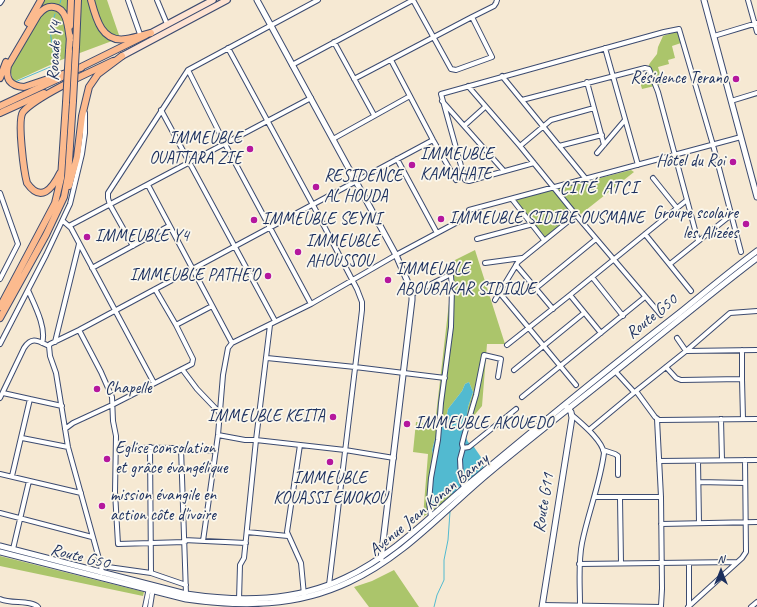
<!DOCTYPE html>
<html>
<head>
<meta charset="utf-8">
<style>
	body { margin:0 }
	#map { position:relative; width:757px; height:607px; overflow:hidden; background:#f6e9d3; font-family:Caveat,sans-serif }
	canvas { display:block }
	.north { position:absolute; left:701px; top:551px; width:40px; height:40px; -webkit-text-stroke:3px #fbf7ec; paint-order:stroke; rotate:0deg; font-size:11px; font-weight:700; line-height:16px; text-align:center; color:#1b2f5e }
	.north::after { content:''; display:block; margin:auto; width:14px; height:18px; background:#1b2f5e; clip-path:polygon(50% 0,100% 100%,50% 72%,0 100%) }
</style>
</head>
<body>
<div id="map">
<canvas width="757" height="607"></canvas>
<div class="north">N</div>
</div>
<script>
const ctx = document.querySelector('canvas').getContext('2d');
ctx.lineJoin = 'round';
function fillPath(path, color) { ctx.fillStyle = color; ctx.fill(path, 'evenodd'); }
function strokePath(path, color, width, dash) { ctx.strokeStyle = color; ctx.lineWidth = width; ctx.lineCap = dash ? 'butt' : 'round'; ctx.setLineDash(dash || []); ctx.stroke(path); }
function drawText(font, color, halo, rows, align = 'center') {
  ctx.font = font + ' Caveat,sans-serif'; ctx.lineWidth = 3.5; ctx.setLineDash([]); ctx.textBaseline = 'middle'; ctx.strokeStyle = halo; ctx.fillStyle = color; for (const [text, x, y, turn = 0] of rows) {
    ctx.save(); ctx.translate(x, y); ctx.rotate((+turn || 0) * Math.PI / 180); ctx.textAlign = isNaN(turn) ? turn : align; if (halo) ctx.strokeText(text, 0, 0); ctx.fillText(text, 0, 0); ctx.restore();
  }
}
const green = new Path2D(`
	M44 0H107L120 38 61 60 15 81 13 80 8 62Z
	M678 31 681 43 672 46 675 58 668 60 669 64 658 67 663 84 642 89 640 82 650 63 657 54 658 47 663 36Z
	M631 170 634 172 581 214 578 211 545 237 515 200Z
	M475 250 505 344H487L482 406 466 425 468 407 473 392 469 382 465 384 462 391 448 409 446 419 435 439 432 450 436 467 433 476 436 505 448 494 457 493 423 517 428 454 413 452 416 422 435 424 452 277 445 265Z
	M0 556 144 592 143 596 0 566Z
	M394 570 419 607H369L354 587 372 581Z`);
const water = new Path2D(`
	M469 382 473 392 468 407 465 435 468 442 474 447 485 463 481 471 457 493 448 494 436 505H433L430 497 433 476 436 467 432 450 435 439 446 419 448 409 462 391 465 384Z`);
const stream = new Path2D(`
	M60 3 61 0
	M15 82 55 65 50 30 55 14
	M434 607 437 595 444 580V560L448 540 450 512`);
const minor = new Path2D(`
	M128 0 141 37
	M157 0 167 24
	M748 0 757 32
	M0 3 2 0
	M472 17 494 6 496 3 497 0
	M714 36 757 23
	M334 42 374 115
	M228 48 313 205 357 289 362 302V310L329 585
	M605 48 638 165
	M391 60 433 140 456 180
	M292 65 413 0
	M188 70 225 144 311 304
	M502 76 586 179
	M354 79 472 17 492 57 456 70 451 69 413 0
	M587 82 604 145
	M468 86 520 146 576 215 661 315
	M522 100 645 68 649 69 658 92 698 241
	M442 101 504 171
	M731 101 757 93
	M161 110 275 321
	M465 125 485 107
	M333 139 410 96
	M520 146 551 120 594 108
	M559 146 602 135
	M597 153 625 120
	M397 159 437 233
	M534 163 469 181 465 180 441 94 664 32 679 29 713 145 741 252
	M653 178 677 208
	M148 185 232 343 228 348 223 375 218 435 203 541
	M0 193 18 244 0 279
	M512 199 544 240
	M469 210 741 137
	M63 221 71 228 154 383
	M69 226 311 98
	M645 234 691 291
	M477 239 533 224
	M133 246 110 205 108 198V193L188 70 318 0
	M485 263 522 258
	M670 264 731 215
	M516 265 553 309
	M92 268 169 226
	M592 277 623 316
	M535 289 596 239
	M28 290C34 304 47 328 42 343
	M499 292 576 385
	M412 294 449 275 451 276 452 288 451 327 441 403 438 440 431 478 429 502 431 517
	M570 295 601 333
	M495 300 518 262 576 215
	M176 325 212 306
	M79 330 101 372 112 397 113 421 116 436 115 492 118 544 185 542
	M677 338 686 351 757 350
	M55 342 79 244
	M232 343 311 304 396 255 467 217
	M0 344 46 255 70 204 82 154 85 133V113
	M507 345 570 295 687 200
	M49 346 50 344 79 330 433 140
	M49 346 50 356 56 373 68 447 101 566 102 573
	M742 350V379
	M267 358 355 367 445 378
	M666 367 676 378 681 380 742 379 743 419
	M182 369 197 389 219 412
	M514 370 584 313
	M615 371 634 392
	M498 377 501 359 484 355 476 395 464 436 462 444 463 448 469 447 516 409
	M636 391 655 417 659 420 757 419
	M3 393 30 399 12 476
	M522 397 645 297
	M0 398 24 348C32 336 38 341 49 346
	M30 399 62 406
	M572 415C582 424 602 440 604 453 600 484 588 513 582 543 578 563 580 584 580 605
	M657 419 661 497 662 589 661 606
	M721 419 722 460
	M65 429 73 423 112 405 192 364 193 359 176 325 155 289
	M589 430 636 391 686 351 730 313 757 311
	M218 435 245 440H256L345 450 394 458
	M22 438 68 447
	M300 445 287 532 301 563 304 595
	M150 447 151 573
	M181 448 186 594
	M463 448 460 459 461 480 464 487
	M116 449C149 447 182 447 215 451
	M603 450 615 454 618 456V475
	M659 461 757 460
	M698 461 699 523
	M0 474 81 493
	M699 482 745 483
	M594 497H661
	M620 498 621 563
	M0 513 92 537
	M661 524 757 522
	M247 532 288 536
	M184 540 246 543
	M13 549 29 481
	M579 564 737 562
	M689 564V605
	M101 566 151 573 186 585
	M0 599C11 604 31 600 38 607
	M239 600 240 565 244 558 256 440 270 325
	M542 605 661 607
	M145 607 149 588
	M150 607 153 588
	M688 607 742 558 746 552 745 460
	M751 607 757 602`);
const tertiary = new Path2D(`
	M257 0 396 255 409 285 412 294V300L381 559
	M704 0 757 197
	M0 546 186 594C240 602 295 602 345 578 396 554 434 512 477 477 543 422 610 367 678 314 704 293 730 271 757 251
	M0 552 186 599C243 607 296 607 349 582 404 557 444 510 490 472 537 433 585 396 633 357 674 324 715 290 757 258
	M542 607 572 418 571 412 566 406`);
const secondary = new Path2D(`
	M151 33 213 0
	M122 56 227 0`);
const primary = new Path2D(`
	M77 69 146 35
	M71 81 113 61
	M0 106 62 77
	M0 113 44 93`);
const trunk = new Path2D(`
	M91 0C96 19 102 43 126 39 134 38 143 35 151 33
	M28 23 41 0
	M70 26 71 0
	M70 40C68 29 68 9 54 7 47 6 43 9 38 15L8 66C5 79 10 86 24 87L81 68
	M76 47 78 0
	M69 51 70 36
	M0 78 6 62
	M60 173C52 189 41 203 27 183 24 172 17 120 23 112 33 100 57 89 71 81
	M69 186 77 157 82 116 89 87 98 74 122 56
	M0 307 55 203 61 178 66 103
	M0 318 46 235 64 197 68 176 73 101`);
const trunkBridge = new Path2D(`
	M73 101 76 47
	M66 103 69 51`);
const markers = [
	[736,79,4,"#b5179e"],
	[250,149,4,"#b5179e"],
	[733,162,4,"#b5179e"],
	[412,165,4,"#b5179e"],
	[316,187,4,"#b5179e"],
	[441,219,4,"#b5179e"],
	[254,220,4,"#b5179e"],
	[746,224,4,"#b5179e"],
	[87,237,4,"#b5179e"],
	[298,252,4,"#b5179e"],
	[268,276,4,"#b5179e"],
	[388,280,4,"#b5179e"],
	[97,389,4,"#b5179e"],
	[333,417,4,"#b5179e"],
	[407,424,4,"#b5179e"],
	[107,459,4,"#b5179e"],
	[330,462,4,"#b5179e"],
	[102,506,4,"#b5179e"]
];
const streetNames = [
	["Rocade Y4",55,51,-87],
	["Route G50",652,317,-39],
	["Route G11",544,503,-81],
	["Avenue Jean Konan Banny",429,505,-40],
	["Route G50",80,557,14]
];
const poiNames = [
	["Résidence Terano",728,79,"right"],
	["IMMEUBLE",242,139,"right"],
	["OUATTARA ZIE",242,159,"right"],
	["IMMEUBLE",420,155],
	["KAMAHATE",420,175],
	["Hôtel du Roi",725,162,"right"],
	["RESIDENCE",324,177],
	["AL HOUDA",324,197],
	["Groupe scolaire",738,214,"right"],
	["les Alizées",738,234,"right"],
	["IMMEUBLE SIDIBE OUSMANE",449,219],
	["IMMEUBLE SEYNI",262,220],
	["IMMEUBLE Y4",95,237],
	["IMMEUBLE",306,242],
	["AHOUSSOU",306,262],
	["IMMEUBLE",396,270],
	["ABOUBAKAR SIDIQUE",396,290],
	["IMMEUBLE PATHE'O",260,276,"right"],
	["Chapelle",105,389],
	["IMMEUBLE KEITA",325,417,"right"],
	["IMMEUBLE AKOUEDO",415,424],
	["Eglise consolation",115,449],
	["et grâce évangélique",115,469],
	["IMMEUBLE",330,479,"center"],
	["KOUASSI EWOKOU",330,499,"center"],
	["mission évangile en",110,496],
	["action côte d'ivoire",110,516]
];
const neighbourhoodNames = [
	["CITÉ ATCI",599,188]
];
fillPath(green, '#abc56b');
fillPath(water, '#52bad0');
strokePath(stream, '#52bad0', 1);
strokePath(minor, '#3c4b70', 6);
strokePath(tertiary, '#3c4b70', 7);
strokePath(secondary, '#3c4b70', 8);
strokePath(primary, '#3c4b70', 8);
strokePath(trunk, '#3c4b70', 8);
strokePath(minor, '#fff', 4);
strokePath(tertiary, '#fff', 5);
strokePath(secondary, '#fee3d2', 5.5);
strokePath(primary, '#fcba8e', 6);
strokePath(trunk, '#fcba8e', 6);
strokePath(trunkBridge, '#3c4b70', 8, []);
strokePath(trunkBridge, '#fcba8e', 6);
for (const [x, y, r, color] of markers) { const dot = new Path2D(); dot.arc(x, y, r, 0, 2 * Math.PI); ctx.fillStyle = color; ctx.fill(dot); strokePath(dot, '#fbf7ec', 1.5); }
drawText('17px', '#1b2f5e', '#fbf7ec', streetNames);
drawText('17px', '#1b2f5e', '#fbf7ec', poiNames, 'left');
ctx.letterSpacing = '1px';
drawText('18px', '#1b2f5e', '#fbf7ec', neighbourhoodNames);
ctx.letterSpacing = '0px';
</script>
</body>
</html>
